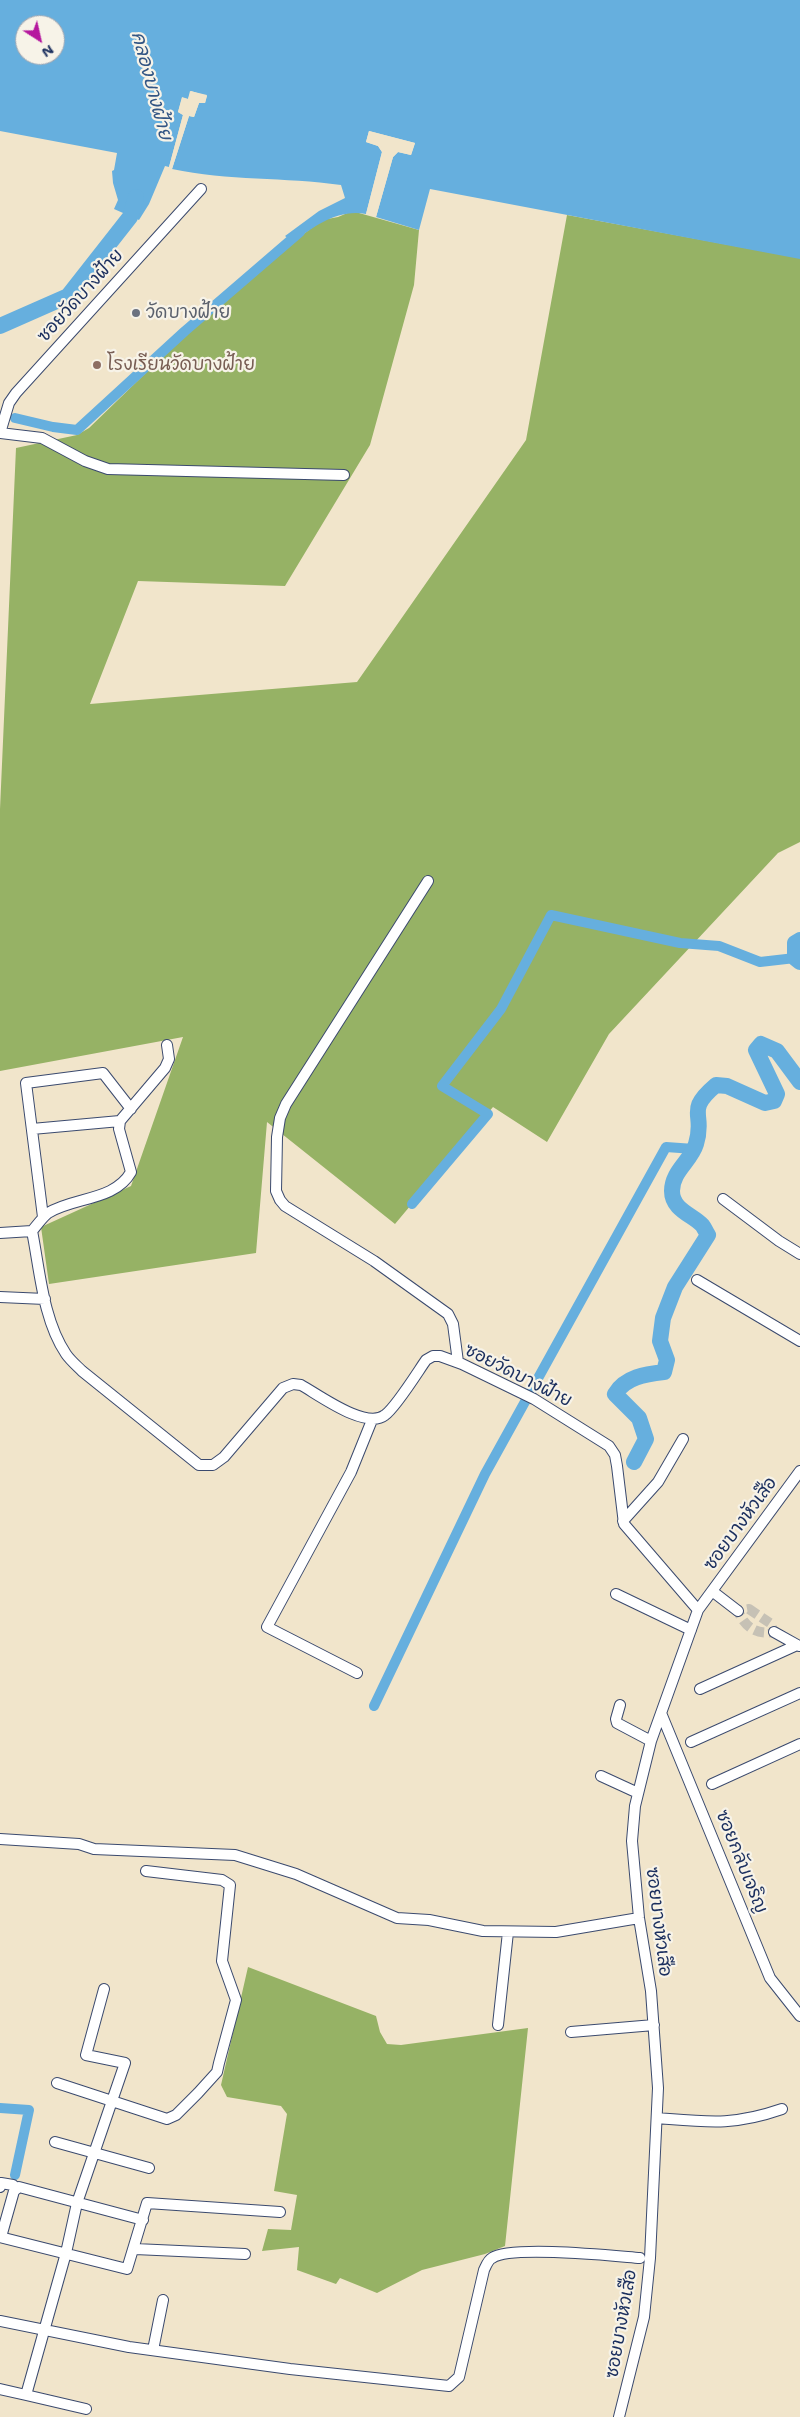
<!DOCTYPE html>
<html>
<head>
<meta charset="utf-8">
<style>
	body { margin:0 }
	#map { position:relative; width:800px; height:2417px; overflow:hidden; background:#f1e5cb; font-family:"Shantell Sans",sans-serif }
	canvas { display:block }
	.north { position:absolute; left:15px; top:15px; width:50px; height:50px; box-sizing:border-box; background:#f7f3e8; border:1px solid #9fa5b1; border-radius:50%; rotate:145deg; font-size:14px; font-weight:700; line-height:20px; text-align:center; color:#1b2f5e }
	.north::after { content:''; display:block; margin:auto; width:18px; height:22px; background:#b5179e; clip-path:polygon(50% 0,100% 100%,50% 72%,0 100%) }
</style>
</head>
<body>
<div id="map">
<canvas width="800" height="2417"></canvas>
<div class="north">N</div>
</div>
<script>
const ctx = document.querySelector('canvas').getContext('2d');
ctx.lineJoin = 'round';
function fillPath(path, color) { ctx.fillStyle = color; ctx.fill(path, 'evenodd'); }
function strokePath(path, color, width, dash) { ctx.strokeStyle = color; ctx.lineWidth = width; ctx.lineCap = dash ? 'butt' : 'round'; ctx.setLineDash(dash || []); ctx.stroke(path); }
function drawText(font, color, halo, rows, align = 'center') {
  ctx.font = font + ' "Shantell Sans","Playpen Sans Thai",sans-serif'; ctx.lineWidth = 4.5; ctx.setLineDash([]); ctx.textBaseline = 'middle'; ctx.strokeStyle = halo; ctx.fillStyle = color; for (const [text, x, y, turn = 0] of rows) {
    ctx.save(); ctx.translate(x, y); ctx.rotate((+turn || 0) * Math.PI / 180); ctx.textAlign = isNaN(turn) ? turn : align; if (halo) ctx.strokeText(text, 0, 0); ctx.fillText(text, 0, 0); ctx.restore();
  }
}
const forest = new Path2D(`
	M352 211 419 230 414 285 370 445 285 586 138 581 90 704 357 682 526 440 567 215 800 258V842L778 853 609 1034 547 1142 493 1107 395 1224 267 1122 256 1253 49 1284 41 1227 131 1186 183 1037 0 1071V809L16 448 77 435 89 428 186 334 293 242 322 220 338 217Z
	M248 1967 376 2016 380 2032 387 2044 401 2045 528 2028 505 2246 485 2254 422 2270 377 2293 340 2278 336 2284 297 2270 299 2247 262 2251 268 2229 291 2230 297 2195 274 2191 287 2114 281 2106 227 2097 221 2085Z`);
const water = new Path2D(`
	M0 0H800V259L430 189 419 230 376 217 393 157 398 152 411 155 415 143 369 131 366 142 378 146 382 152 366 214C338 209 316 225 293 242L285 236 319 211 345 198 341 185C285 177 228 181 172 169L189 116 194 117 199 103H205L207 96 191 91 188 99 182 98 178 112 183 115 169 167 165 166 149 204 139 220 114 209 118 200 113 183 112 171 114 170 117 153 0 131ZM25 25H55V55H25Z`);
const pier = new Path2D(`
	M190 91 207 95 205 103H199L194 117 189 116 172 169 169 167 183 115 178 112 182 97 188 99Z
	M369 131 415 143 411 155 398 152 393 157 376 217H374L391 156 397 149 410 152 412 145 371 134 369 141 379 144 385 152 369 215 366 214 382 152 378 146 366 142Z`);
const canal = new Path2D(`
	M15 418 53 427 77 430 185 331 300 232
	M412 1204 488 1114 442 1086 501 1009 551 915 680 943 719 946 760 962 795 958
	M374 1706 485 1474 666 1147 694 1149
	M0 2108 29 2110 15 2175`);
const river = new Path2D(`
	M0 326 68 296 130 217 136 197
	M800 940 795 943V958L800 962
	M634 1462 646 1439 639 1418 615 1394C625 1377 646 1374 664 1372L667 1360 660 1341 663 1318 675 1287 708 1235C706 1232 704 1227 702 1225 693 1215 672 1210 672 1191 672 1171 691 1161 696 1144 706 1113 684 1112 716 1085L727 1086 765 1103 774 1101 777 1094 756 1050 761 1044 777 1051 800 1082`);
const minorTunnel = new Path2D(`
	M749 1609 770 1623 774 1632C756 1635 745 1627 738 1611Z`);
const minor = new Path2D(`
	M0 433 42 438 85 461 108 469 344 475
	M0 433 9 403 16 393 201 189
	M428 881 286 1104 280 1118 277 1137 276 1191 280 1200 285 1206 374 1261 448 1314 453 1324 458 1362
	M32 1129 120 1121
	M723 1199 779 1241 800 1254
	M43 1217 26 1083 103 1073 131 1109
	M32 1231C37 1225 42 1218 48 1213 73 1197 115 1201 131 1172L119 1129 120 1121 165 1068 169 1059 167 1045
	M0 1233 32 1231C40 1271 43 1320 66 1354 70 1360 77 1366 82 1371L199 1465H213L224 1457 283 1388 293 1384 301 1385C319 1395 366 1430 385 1415 396 1407 417 1373 426 1360L433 1356H440L462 1364 534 1399 609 1446 615 1455 617 1466 624 1524 698 1610
	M697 1280 800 1341
	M0 1297 45 1299
	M623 1521 658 1482 683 1439
	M712 1591 738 1611
	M616 1594 691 1630
	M774 1632 799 1646
	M357 1673 267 1627 351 1472 372 1420
	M700 1689 797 1645
	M620 1705 616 1719 617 1723 651 1741
	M661 1713 770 1978 800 2016
	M691 1742 800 1693
	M601 1776 638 1793
	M712 1784 800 1744
	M0 1839 79 1844 94 1849 235 1855 296 1874 397 1918 429 1920 483 1931 556 1932 639 1918
	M498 2025 508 1932
	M571 2032 654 2025
	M57 2083 167 2119 176 2115 198 2093 217 2072 219 2063 236 2000 222 1961 230 1885 222 1880 146 1871
	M657 2118C708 2122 733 2126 782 2109
	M55 2142 149 2168
	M0 2187 1 2183 13 2185
	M0 2237 127 2269 147 2203 280 2212
	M1 2237 14 2191 19 2187 143 2220
	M135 2249 245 2254
	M0 2321 129 2347 290 2369 449 2386 459 2377 484 2270C486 2266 488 2260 492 2258 511 2245 614 2256 640 2258
	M153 2350 163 2300
	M0 2389 26 2395 66 2253 77 2203 125 2063 86 2055 104 1989
	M26 2395 86 2409
	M619 2417 644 2317 650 2258 658 2088 651 1991 639 1918 632 1841 635 1806 651 1741 698 1610 800 1471`);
const markers = [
	[136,313,5,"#6b7280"],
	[97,365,5,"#8d6e63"]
];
const streetNames = [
	["ซอยวัดบางฝ้าย",81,296,-48],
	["ซอยวัดบางฝ้าย",518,1376,27],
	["ซอยบางหัวเสือ",741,1524,-54],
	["ซอยกลับเจริญ",741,1862,68],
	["ซอยบางหัวเสือ",658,1922,83],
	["ซอยบางหัวเสือ",622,2324,-80]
];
const worshipNames = [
	["วัดบางฝ้าย",146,313]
];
const educationNames = [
	["โรงเรียนวัดบางฝ้าย",107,365]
];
const waterNames = [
	["คลองบางฝ้าย",151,86,75]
];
fillPath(forest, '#96b265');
fillPath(water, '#66afde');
fillPath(pier, '#f1e5cb');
strokePath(canal, '#66afde', 10);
strokePath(river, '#66afde', 16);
strokePath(minorTunnel, '#c6c1b5', 10, [10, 5]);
strokePath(minor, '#3b4a6e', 12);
strokePath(minor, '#fff', 10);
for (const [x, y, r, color] of markers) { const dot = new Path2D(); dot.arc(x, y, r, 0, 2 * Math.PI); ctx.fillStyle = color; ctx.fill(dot); strokePath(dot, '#f7f3e8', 2); }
drawText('18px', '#1b2f5e', '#f7f3e8', streetNames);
drawText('18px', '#5b616d', '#f7f3e8', worshipNames, 'left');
drawText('18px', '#785e54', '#f7f3e8', educationNames, 'left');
drawText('italic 19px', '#325584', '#f7f3e8', waterNames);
</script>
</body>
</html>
